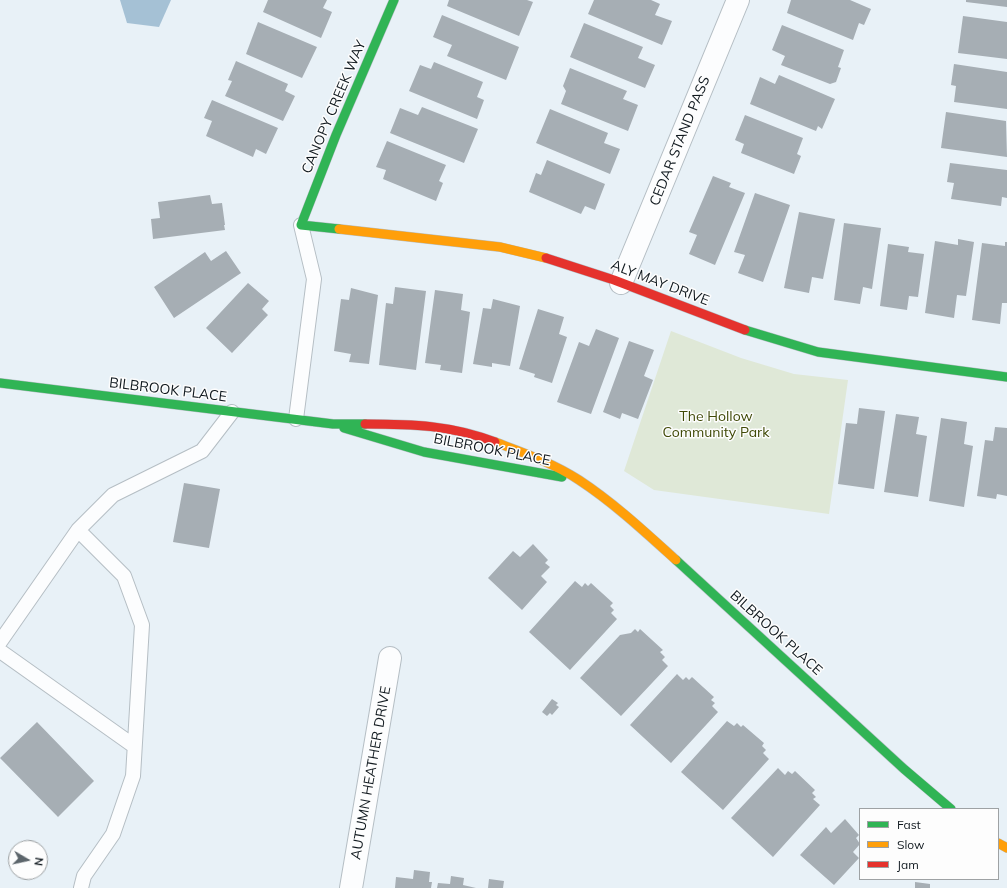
<!DOCTYPE html>
<html>
<head>
<meta charset="utf-8">
<style>
	body { margin:0 }
	#map { position:relative; width:1007px; height:888px; overflow:hidden; background:#e8f1f7; font-family:Mulish,sans-serif }
	canvas { display:block }
	.legend { position:absolute; left:859px; top:808px; width:140px; height:72px; box-sizing:border-box; background:#fdfdfd; border:1px solid #9ea2a4; margin:0; padding:5px 7px; list-style:none; font-size:12px; color:#10191f }
	.legend li { display:flex; align-items:center; gap:8px; height:20px }
	.legend b { width:20px; border:1px solid #9ea2a4 }
	.north { position:absolute; left:8px; top:840px; width:40px; height:40px; box-sizing:border-box; background:#fdfdfd; border:1px solid #9ea2a4; border-radius:50%; rotate:99deg; font-size:11px; font-weight:700; line-height:16px; text-align:center; color:#10191f }
	.north::after { content:''; display:block; margin:auto; width:14px; height:18px; background:#5c656b; clip-path:polygon(50% 0,100% 100%,50% 72%,0 100%) }
</style>
</head>
<body>
<div id="map">
<canvas width="1007" height="888"></canvas>
<ul class="legend">
<li><b style="height:5px;background:#30b455"></b>Fast</li>
<li><b style="height:5px;background:#ff9f0a"></b>Slow</li>
<li><b style="height:5px;background:#e5322d"></b>Jam</li>
</ul>
<div class="north">N</div>
</div>
<script>
const ctx = document.querySelector('canvas').getContext('2d');
ctx.lineJoin = 'round';
function fillPath(path, color) { ctx.fillStyle = color; ctx.fill(path, 'evenodd'); }
function strokePath(path, color, width, dash) { ctx.strokeStyle = color; ctx.lineWidth = width; ctx.lineCap = dash ? 'butt' : 'round'; ctx.setLineDash(dash || []); ctx.stroke(path); }
function drawText(font, color, halo, rows, align = 'center') {
  ctx.font = font + ' Mulish,sans-serif'; ctx.lineWidth = 3; ctx.setLineDash([]); ctx.textBaseline = 'middle'; ctx.strokeStyle = halo; ctx.fillStyle = color; for (const [text, x, y, turn = 0] of rows) {
    ctx.save(); ctx.translate(x, y); ctx.rotate((+turn || 0) * Math.PI / 180); ctx.textAlign = isNaN(turn) ? turn : align; if (halo) ctx.strokeText(text, 0, 0); ctx.fillText(text, 0, 0); ctx.restore();
  }
}
const green = new Path2D(`
	M671 331 741 358 794 374 848 380 829 514 654 490 624 471Z`);
const water = new Path2D(`
	M120 0H171L159 27 127 23Z`);
const building = new Path2D(`
	M268 0H327L323 8 332 12 321 38 263 12Z
	M449 0H527L533 2 519 36 447 6Z
	M594 0H651L660 4 655 15 672 21 662 45 588 14Z
	M791 0H850L871 9 864 25 859 23 853 40 787 13Z
	M966 0H1007V7L966 2Z
	M442 15 519 47 506 80 447 56 452 45 433 37Z
	M963 16 1007 22V59L958 53Z
	M258 22 317 47 302 78 246 54Z
	M584 23 643 47 638 58 655 65 645 88 570 57Z
	M782 25 844 50 838 67 841 68 836 82 830 84 781 65 785 56 772 50Z
	M236 61 288 84 285 91 295 96 283 121 225 96 232 81 228 80Z
	M434 62 483 82 477 97 484 100 477 119 409 91 420 65 431 69Z
	M954 64 1007 72V109L954 102 956 86 951 85Z
	M570 68 627 91 623 99 638 105 628 131 561 104 566 91 563 86Z
	M779 75 835 99 822 129 818 126 816 131 750 104 760 77 775 84Z
	M212 100 278 128 266 154 256 149 253 157 206 136 212 121 204 118Z
	M422 107 478 129 464 163 390 133 400 108 418 115Z
	M550 109 608 133 604 143 620 149 610 174 536 143Z
	M946 112 1006 121 1007 157 941 148Z
	M745 115 803 138 797 154 801 156 794 174 741 153 744 144 735 140Z
	M387 141 446 165 439 181 443 183 436 201 383 179 386 170 376 167Z
	M547 160 605 184 595 210 585 206 581 214 529 192 536 173 541 175Z
	M950 163 1007 170V198L1002 197 1001 206 951 199 954 183 947 182Z
	M713 176 731 183 729 187 745 193 715 265 689 254 697 235 689 232Z
	M755 193 790 205 763 282 738 273 745 255 734 252Z
	M210 195 212 204 222 203 225 225H224L225 230 153 239 151 219 160 218 158 202Z
	M799 212 835 219 823 279 812 277 809 293 784 288Z
	M844 223 881 228 872 289 863 287 860 304 834 300Z
	M958 239 974 242 966 296 957 295 954 318 925 313 935 241 958 245Z
	M1005 242H1007V303H1002L1000 324 972 320 982 243 1005 246Z
	M888 244 909 247 908 252 924 254 918 297 909 296 907 310 880 306Z
	M226 251 241 273 174 318 154 287 205 252 211 261Z
	M248 283 269 301 262 309 268 315 232 353 206 328Z
	M395 287 426 291 416 370 379 365 386 303 393 304Z
	M351 288 378 295 369 364 349 362 351 354 334 351 341 299 349 300Z
	M435 290 463 294 461 310 470 312 462 373 440 370 441 365 425 363Z
	M493 299 520 306 510 366 492 363V367L473 364 483 308 491 309Z
	M538 309 564 317 559 334 567 337 552 383 534 377 535 374 519 369Z
	M596 329 619 338 591 414 557 402 579 342 589 346Z
	M629 341 654 350 644 376 653 380 638 419 622 413 620 419 603 412Z
	M859 408 885 411 874 489 838 484 846 423 857 424Z
	M896 414 919 417 916 434 927 436 918 497 884 492Z
	M941 418 967 422 964 444 973 446 964 507 929 501Z
	M995 427 1007 428V496L997 494 996 499 977 496 985 440 993 441Z
	M184 483 220 489 209 548 173 542Z
	M533 544 548 560 545 563 550 567 541 576 547 582 522 610 488 578 513 551 520 557Z
	M575 581 582 587 585 583 588 586 591 583 613 603 610 606 614 610 611 613 617 619 570 670 529 632Z
	M635 629 638 632 640 629 663 650 660 652 665 657 662 660 668 666 621 716 580 678 620 635 631 633Z
	M677 674 683 680 686 677 689 680 692 677 714 697 711 700 715 703 712 706 718 712 671 763 630 725Z
	M552 699 558 703 556 705 559 707 552 715 550 713 547 716 542 712Z
	M727 721 734 726 737 723 741 727 743 725 764 743 762 746 766 750 763 753 769 759 723 810 681 772Z
	M37 722 94 781 58 817 0 758Z
	M778 768 785 775 788 771 792 774 795 771 815 790 812 793 816 797 813 799 820 805 773 857 731 818Z
	M845 819 859 835 856 838 860 844 853 852 859 858 834 885 800 855 826 827 831 833Z
	M414 870 430 872 429 882H432L431 888H395L396 877 413 879Z
	M451 876 464 878 463 885 476 888H437L438 883 450 884Z
	M489 879 504 881 503 888H488Z
	M915 882 930 884V888H915Z`);
const lane = new Path2D(`
	M296 419 314 279 301 225
	M78 530 124 576 142 625 133 776 113 834 84 876 81 888
	M0 642 78 530 113 495 202 451 232 412
	M0 651 134 746`);
const street = new Path2D(`
	M621 283 738 0
	M351 888 390 658`);
const fast = new Path2D(`
	M339 229 301 225 336 135 394 0
	M745 330 818 352 1007 377
	M0 383 333 424H365
	M344 428 424 452 562 477
	M676 560 904 769 951 809`);
const slow = new Path2D(`
	M339 229 500 247 546 258
	M495 442C524 453 553 463 579 480 614 503 645 532 676 560
	M998 843 1007 848`);
const jam = new Path2D(`
	M546 258 614 280 745 330
	M365 424C412 424 451 425 495 442`);
const streetNames = [
	["CANOPY CREEK WAY",334,107,-67],
	["CEDAR STAND PASS",680,141,-68],
	["ALY MAY DRIVE",660,283,21],
	["BILBROOK PLACE",168,390,7],
	["BILBROOK PLACE",492,450,11],
	["BILBROOK PLACE",776,633,42],
	["AUTUMN HEATHER DRIVE",371,773,-80]
];
const parkNames = [
	["The Hollow",716,417],
	["Community Park",716,433]
];
fillPath(green, '#dfe8d7');
fillPath(water, '#a5c1d5');
fillPath(building, '#a6aeb4');
strokePath(lane, '#b5bec4', 16);
strokePath(street, '#b5bec4', 24);
strokePath(fast, '#b5bec4', 10);
strokePath(slow, '#b5bec4', 10);
strokePath(jam, '#b5bec4', 10);
strokePath(lane, '#fcfdfe', 14);
strokePath(street, '#fcfdfe', 22);
strokePath(fast, '#30b455', 9);
strokePath(slow, '#ff9f0a', 9);
strokePath(jam, '#e5322d', 9);
drawText('14px', '#10191f', '#fdfdfd', streetNames);
drawText('14px', '#404a07', '#fdfdfd', parkNames);
</script>
</body>
</html>
